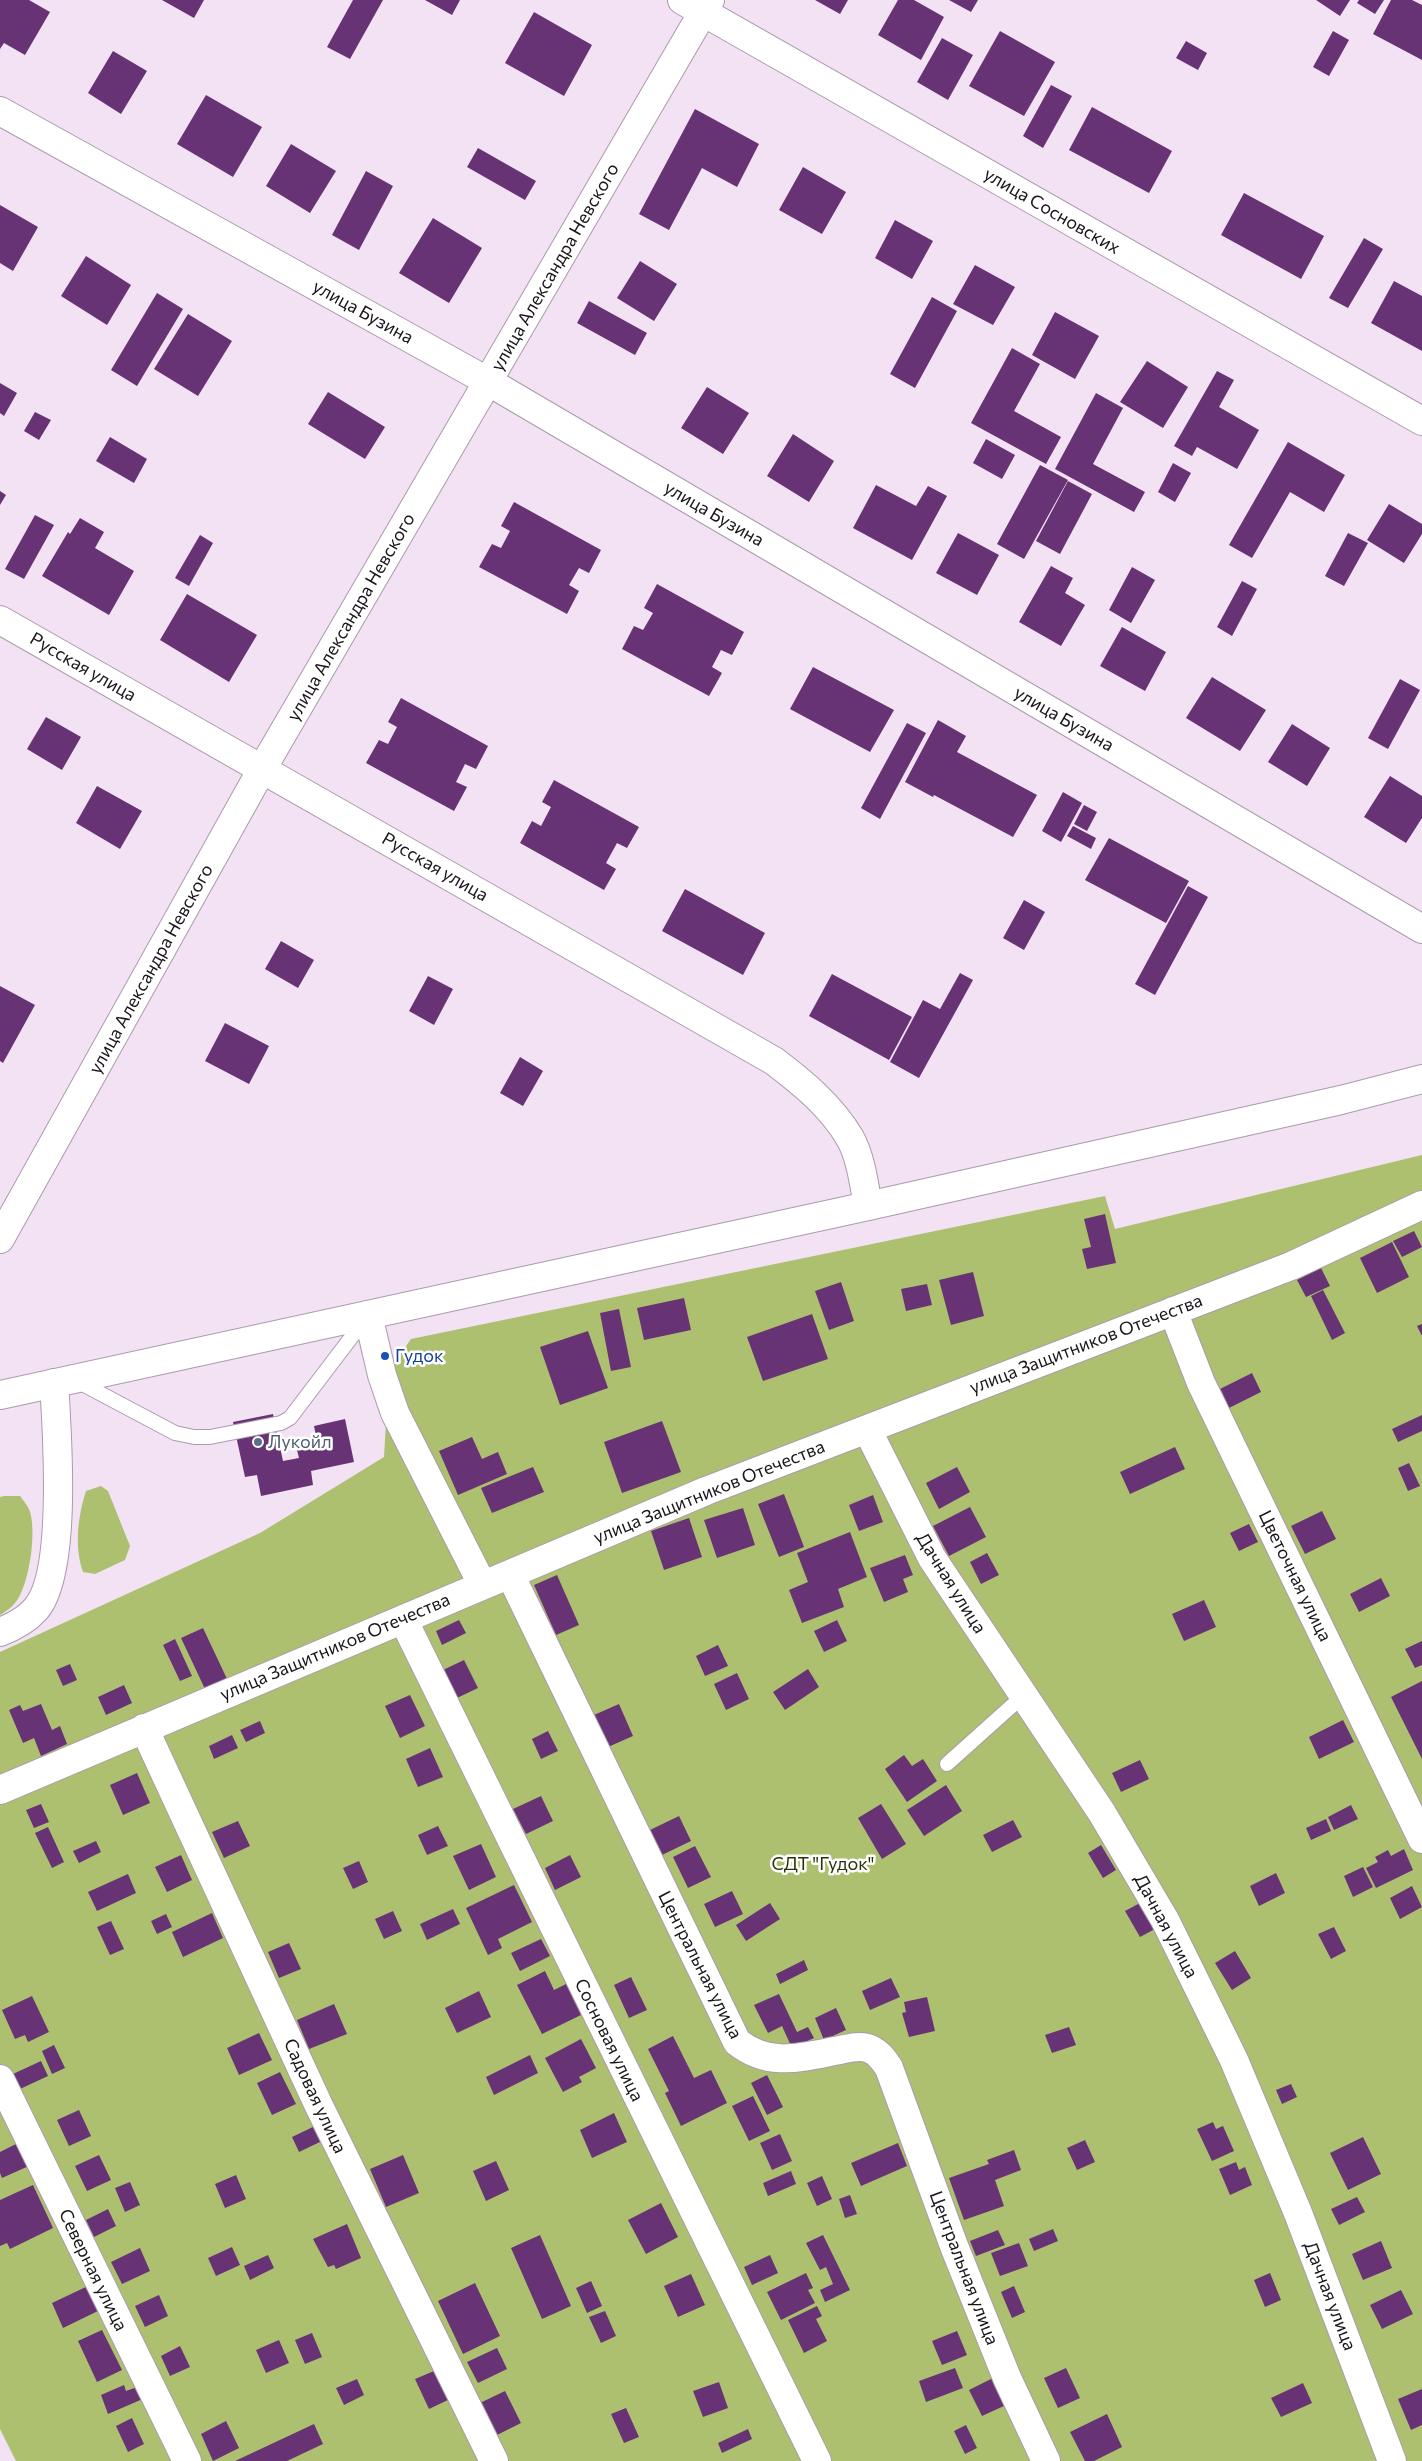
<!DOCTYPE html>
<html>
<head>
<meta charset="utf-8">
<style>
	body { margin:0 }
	canvas { display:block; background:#f2e2f4 }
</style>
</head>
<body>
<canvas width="1422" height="2461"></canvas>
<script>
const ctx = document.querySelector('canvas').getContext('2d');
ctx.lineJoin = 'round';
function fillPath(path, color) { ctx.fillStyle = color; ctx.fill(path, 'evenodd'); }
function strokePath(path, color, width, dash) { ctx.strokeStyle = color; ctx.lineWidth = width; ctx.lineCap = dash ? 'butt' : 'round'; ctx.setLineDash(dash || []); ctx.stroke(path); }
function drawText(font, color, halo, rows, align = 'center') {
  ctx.font = font + ' Commissioner,sans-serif'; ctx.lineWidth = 5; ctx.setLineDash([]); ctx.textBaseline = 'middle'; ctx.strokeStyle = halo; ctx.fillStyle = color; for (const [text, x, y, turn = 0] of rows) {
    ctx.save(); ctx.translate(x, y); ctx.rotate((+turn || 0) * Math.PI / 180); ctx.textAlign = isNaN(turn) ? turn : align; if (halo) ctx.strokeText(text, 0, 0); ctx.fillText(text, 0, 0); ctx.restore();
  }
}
const green = new Path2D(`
	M1422 1155V2461H16L0 2429V1652L260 1533 384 1457 389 1370 411 1339 1105 1196 1115 1229Z
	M101 1486 108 1491 130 1546 125 1560 95 1574 83 1572C74 1546 78 1516 86 1491Z
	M4 1496H20C23 1500 27 1505 29 1509 37 1529 30 1574 21 1593 17 1603 9 1610 0 1615V1497Z`);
const building = new Path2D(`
	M0 0H29L50 12 25 55 4 43 0 49Z
	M162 0H204L194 18Z
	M353 0H383L350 59 327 47Z
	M425 0H460L452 15Z
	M815 0H848L840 14Z
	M898 0H914L944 17 921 60 878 35Z
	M949 0H978L971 12Z
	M1316 0H1350L1340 16Z
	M1359 0H1384L1375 14 1357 3Z
	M1391 0H1412L1422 5V60L1373 34Z
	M534 12 592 45 564 96 505 63Z
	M1000 31 1055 62 1024 116 969 86Z
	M1333 31 1349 40 1329 76 1313 67Z
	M942 38 973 55 948 100 917 82Z
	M1186 41 1207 53 1198 70 1176 58Z
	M113 51 147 71 121 114 88 93Z
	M1051 85 1072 96 1043 148 1023 136Z
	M206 95 262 127 233 177 177 144Z
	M1092 107 1172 151 1149 193 1069 150Z
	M695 109 759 144 737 187 702 168 669 230 639 214Z
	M291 144 336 171 310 213 266 186Z
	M478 148 536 181 525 200 467 167Z
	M803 167 846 192 822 234 779 210Z
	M366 171 393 186 359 250 332 235Z
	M1244 193 1324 236 1301 279 1221 235Z
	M0 205 38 227 13 271 0 263Z
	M433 218 482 248 449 303 399 273Z
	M895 220 933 241 912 279 875 258Z
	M1364 238 1383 249 1348 308 1329 298Z
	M86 256 131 285 107 325 61 296Z
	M640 261 677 284 654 321 617 298Z
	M975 265 1015 287 993 325 953 304Z
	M1394 281 1422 296V351L1371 323Z
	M157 293 183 309 137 386 111 370Z
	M932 297 957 311 915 388 890 374Z
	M589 301 647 333 635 355 577 323Z
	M1055 312 1099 336 1075 379 1032 355Z
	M188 314 232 341 198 396 154 369Z
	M1012 348 1040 364 1014 411 1061 437 1046 464 971 423Z
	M1147 361 1188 387 1163 428 1120 402Z
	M1217 371 1234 380 1219 407 1259 430 1237 469 1197 447 1192 456 1174 446Z
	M0 383 17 393 4 416 0 413Z
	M707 387 749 413 723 454 681 428Z
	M328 392 385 427 365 459 308 424Z
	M1096 393 1123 408 1093 464 1145 492 1134 512 1055 469Z
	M35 412 51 420 39 440 24 431Z
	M793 434 834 461 809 502 767 476Z
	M110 437 147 459 134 483 96 461Z
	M986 439 1015 455 1002 479 973 463Z
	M1288 442 1345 475 1324 512 1290 492 1252 558 1229 545Z
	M1173 463 1191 473 1175 502 1158 492Z
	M1040 465 1068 480 1024 559 997 544Z
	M1068 481 1092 494 1060 554 1036 541Z
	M876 485 916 506 928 486 947 496 912 560 853 528Z
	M0 491 6 495 0 505Z
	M514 502 601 550 589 573 579 568 569 585 579 591 567 614 479 567 492 544 501 548 510 531 501 526Z
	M1389 504 1422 524V534L1404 563 1367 540Z
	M35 515 54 525 24 579 5 569Z
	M80 518 104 532 95 548 134 571 109 615 42 576 68 532 70 534Z
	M958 533 999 555 977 595 936 573Z
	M1348 533 1368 543 1344 586 1325 576Z
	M200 535 213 543 189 586 175 578Z
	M1051 566 1073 578 1065 593 1085 605 1061 646 1019 622Z
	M1132 567 1155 580 1131 623 1109 610Z
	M1242 581 1257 589 1232 636 1217 627Z
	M657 584 744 632 732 655 721 650 712 667 722 673 709 696 622 649 634 626 643 630 653 613 644 608Z
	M187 594 257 635 229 682 160 640Z
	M1122 627 1166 652 1145 691 1100 666Z
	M813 667 894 710 870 752 790 709Z
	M1212 677 1266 710 1240 751 1186 718Z
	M1400 679 1420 690 1388 749 1368 738Z
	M401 698 488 746 476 769 465 764 456 782 467 787 454 811 366 763 379 740 388 744 397 727 388 722Z
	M46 717 81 737 62 770 27 749Z
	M938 720 966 736 957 752 1037 795 1013 837 934 795 933 797 905 782Z
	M907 723 926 733 880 819 861 808Z
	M1292 724 1330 748 1307 786 1268 762Z
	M1390 776 1422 796V818L1406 843 1364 817Z
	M554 780 639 827 627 848 617 843 606 863 616 869 604 890 520 843 532 821 541 826 551 807 542 802Z
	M97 786 142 811 120 849 76 823Z
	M1063 792 1082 803 1061 842 1042 831Z
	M1084 805 1097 812 1087 831 1074 824Z
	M1073 826 1096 838 1091 849 1067 836Z
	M1109 838 1189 881 1166 923 1085 880Z
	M1188 886 1208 897 1155 995 1135 984Z
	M685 889 765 933 743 975 662 931Z
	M1024 900 1045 912 1024 950 1003 938Z
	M281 941 314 960 298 988 265 969Z
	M960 973 973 980 919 1078 890 1062 923 1000 940 1009Z
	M832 974 912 1017 889 1060 809 1016Z
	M428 976 453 989 434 1025 409 1011Z
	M0 986 35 1005 3 1063 0 1061Z
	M225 1023 269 1046 249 1084 205 1061Z
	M520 1057 543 1071 523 1106 500 1093Z
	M1105 1214 1116 1263 1087 1269 1082 1249 1091 1247 1084 1219Z
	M1414 1231 1422 1247 1402 1257 1393 1241Z
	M1392 1242 1409 1277 1377 1293 1360 1258Z
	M1321 1268 1330 1286 1306 1297 1297 1280Z
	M973 1272 984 1316 951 1325 939 1280Z
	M841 1282 854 1321 829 1330 815 1291Z
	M927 1284 932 1305 906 1311 901 1289Z
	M1323 1290 1345 1333 1332 1340 1311 1296Z
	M684 1298 691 1330 644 1340 637 1308Z
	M619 1309 631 1367 611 1371 600 1313Z
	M812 1314 828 1359 763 1381 747 1337Z
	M1422 1324V1336L1417 1326Z
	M588 1331 608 1388 560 1405 540 1347Z
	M1252 1373 1261 1392 1229 1408 1220 1389Z
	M273 1414 283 1461 299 1458 296 1446 317 1441 314 1426 345 1419 354 1462 311 1471 313 1485 261 1496 257 1475 245 1477 233 1422Z
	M1422 1415V1431L1398 1442 1392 1429Z
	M662 1421 681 1472 622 1493 604 1442Z
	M472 1437 482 1459 498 1452 507 1474 458 1495 439 1451Z
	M1175 1447 1185 1469 1130 1494 1120 1472Z
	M1409 1463 1420 1486 1408 1491 1398 1468Z
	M533 1467 544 1492 492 1513 481 1488Z
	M957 1467 970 1492 939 1509 926 1483Z
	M784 1494 804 1547 779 1557 758 1504Z
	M873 1495 883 1522 859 1531 849 1505Z
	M970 1507 986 1537 949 1556 933 1526Z
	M743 1508 755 1545 717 1558 704 1520Z
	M1322 1511 1336 1539 1305 1554 1291 1526Z
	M689 1518 702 1557 664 1570 651 1531Z
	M1249 1524 1258 1542 1239 1551 1230 1533Z
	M850 1532 867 1577 838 1589 844 1607 802 1623 789 1590 808 1582 797 1553Z
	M987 1553 999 1575 981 1584 970 1562Z
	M905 1555 913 1575 903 1579 908 1592 884 1602 870 1568Z
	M557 1575 579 1625 556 1635 534 1585Z
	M1381 1578 1390 1596 1359 1612 1350 1594Z
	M1204 1600 1216 1627 1184 1641 1172 1614Z
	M459 1620 466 1633 442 1645 436 1631Z
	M837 1620 847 1641 824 1652 814 1631Z
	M203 1628 227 1679 205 1689 181 1638Z
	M175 1639 192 1676 180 1681 163 1645Z
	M1422 1641V1665L1415 1668 1405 1649Z
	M718 1645 728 1666 705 1676 696 1656Z
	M464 1660 478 1688 457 1698 443 1670Z
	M70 1664 77 1680 63 1686 56 1670Z
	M808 1669 819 1687 785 1710 773 1692Z
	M737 1673 749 1699 726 1710 714 1684Z
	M1422 1681V1759L1391 1697Z
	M124 1685 132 1703 106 1715 98 1697Z
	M410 1695 425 1726 400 1738 385 1706Z
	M41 1704 52 1730 60 1726 67 1744 41 1756 34 1738 23 1743 9 1710 20 1705 23 1711Z
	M619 1704 633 1736 608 1747 594 1715Z
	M1343 1720 1354 1742 1319 1759 1309 1737Z
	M260 1721 265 1733 246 1742 240 1730Z
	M548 1731 558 1751 541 1759 532 1739Z
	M232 1735 238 1748 214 1759 209 1746Z
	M430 1748 443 1777 418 1787 406 1759Z
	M904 1755 912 1766 923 1759 937 1781 907 1802 885 1769Z
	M1140 1760 1149 1779 1121 1792 1112 1773Z
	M137 1773 150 1803 123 1815 110 1785Z
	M946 1785 962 1811 924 1836 907 1810Z
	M541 1796 553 1821 526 1834 513 1809Z
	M41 1804 49 1822 34 1828 26 1810Z
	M881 1804 906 1844 882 1859 858 1818Z
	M1351 1805 1358 1819 1334 1830 1328 1817Z
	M679 1816 691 1841 662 1855 650 1830Z
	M1326 1819 1331 1831 1311 1840 1306 1828Z
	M1013 1820 1022 1837 992 1852 983 1835Z
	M238 1821 250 1846 224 1858 212 1832Z
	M438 1826 448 1846 427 1855 418 1835Z
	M48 1827 64 1862 52 1868 35 1833Z
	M96 1841 101 1852 79 1863 73 1851Z
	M481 1844 496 1877 469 1890 453 1856Z
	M1101 1845 1116 1870 1103 1878 1088 1853Z
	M695 1846 711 1877 688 1888 673 1857Z
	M1404 1849 1413 1870 1376 1888 1366 1868 1378 1862 1375 1857 1388 1850 1391 1856Z
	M181 1855 192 1880 167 1892 155 1867Z
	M570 1855 581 1877 555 1890 545 1868Z
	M359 1861 368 1882 353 1889 343 1868Z
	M1363 1867 1373 1887 1353 1897 1344 1876Z
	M1276 1873 1285 1893 1259 1906 1250 1886Z
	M128 1874 136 1893 97 1911 88 1892Z
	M514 1885 532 1922 498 1939 502 1948 488 1955 466 1908Z
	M1412 1886 1422 1907 1400 1919 1390 1898Z
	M732 1891 743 1914 715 1927 704 1904Z
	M770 1903 780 1919 746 1941 736 1925Z
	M1140 1903 1155 1929 1140 1937 1125 1911Z
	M453 1909 460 1924 427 1940 420 1924Z
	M393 1911 402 1931 384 1939 375 1919Z
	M212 1913 223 1938 183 1957 172 1932Z
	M166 1914 172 1927 157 1934 151 1921Z
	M111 1921 124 1949 110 1955 97 1927Z
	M1334 1927 1346 1951 1331 1959 1318 1934Z
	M541 1939 550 1956 520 1971 511 1953Z
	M289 1943 301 1969 279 1978 268 1952Z
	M1235 1951 1251 1978 1232 1990 1215 1963Z
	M804 1960 808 1970 780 1984 776 1974Z
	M545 1971 554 1990 566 1984 581 2015 542 2034 517 1985Z
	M631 1977 647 2010 629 2018 614 1985Z
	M891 1978 900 1997 870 2010 862 1991Z
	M479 1991 491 2017 457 2033 445 2008Z
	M779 1994 797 2032 808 2027 814 2038 792 2048 782 2026 768 2033 754 2005Z
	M32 1996 49 2032 28 2042 25 2035 15 2039 2 2010Z
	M927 1997 935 2031 909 2037 902 2013 906 2012 904 2002Z
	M334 2004 347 2034 309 2049 297 2020Z
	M836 2008 846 2030 824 2040 815 2018Z
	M1069 2027 1076 2045 1052 2053 1045 2035Z
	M259 2033 272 2060 239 2075 227 2048Z
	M673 2036 694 2078 711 2070 727 2103 681 2126 665 2093 669 2091 648 2049Z
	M581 2039 596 2068 579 2077 582 2082 563 2092 545 2058Z
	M54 2045 65 2068 52 2074 42 2051Z
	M530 2055 538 2073 494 2095 486 2077Z
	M41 2061 48 2076 20 2089 13 2074Z
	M280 2072 296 2104 272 2115 257 2083Z
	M767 2075 783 2107 767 2115 751 2083Z
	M1291 2084 1297 2097 1282 2104 1276 2090Z
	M753 2096 770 2131 749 2141 732 2106Z
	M79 2110 91 2136 69 2146 57 2120Z
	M614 2113 627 2142 592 2158 580 2130Z
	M1213 2122 1216 2129 1223 2126 1234 2151 1212 2161 1197 2129Z
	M315 2126 322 2141 299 2152 292 2137Z
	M780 2134 792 2161 772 2170 760 2143Z
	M1363 2137 1381 2174 1348 2190 1330 2153Z
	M1085 2140 1095 2162 1077 2170 1067 2148Z
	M20 2142 31 2165 2 2178 0 2173V2152Z
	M898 2143 907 2166 861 2186 851 2163Z
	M1014 2150 1021 2170 995 2180 1004 2206 964 2220 949 2178 989 2164 987 2160Z
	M99 2155 111 2180 87 2191 75 2166Z
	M403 2155 419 2193 386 2207 370 2169Z
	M496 2161 509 2190 486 2201 473 2171Z
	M1236 2162 1239 2170 1245 2167 1252 2185 1230 2195 1219 2169Z
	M791 2171 796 2184 768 2196 763 2183Z
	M236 2175 246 2199 225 2208 215 2184Z
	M822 2176 832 2199 817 2206 807 2183Z
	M130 2182 140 2205 125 2212 115 2188Z
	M33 2185 53 2228 10 2249 7 2243 0 2246V2200Z
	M850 2195 857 2214 845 2218 839 2199Z
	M1357 2197 1365 2212 1339 2225 1331 2209Z
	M661 2203 678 2237 646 2254 628 2220Z
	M108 2209 116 2226 94 2237 86 2220Z
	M347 2224 361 2258 336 2269 334 2265 328 2267 313 2239Z
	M1053 2229 1058 2241 1034 2251 1029 2239Z
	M998 2230 1005 2245 976 2256 970 2241Z
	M540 2235 571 2306 542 2319 511 2248Z
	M823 2235 850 2290 825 2302 820 2290 833 2284 826 2267 820 2270 806 2243Z
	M1381 2241 1392 2268 1363 2280 1352 2254Z
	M1019 2243 1028 2266 1000 2276 991 2253Z
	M232 2247 240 2265 216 2276 208 2258Z
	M140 2248 150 2271 122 2284 111 2262Z
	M268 2255 274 2268 250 2280 244 2266Z
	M770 2255 778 2273 752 2285 744 2267Z
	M806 2273 813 2288 808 2290 815 2303 781 2320 767 2292Z
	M1270 2273 1281 2300 1265 2307 1254 2280Z
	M691 2274 705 2305 678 2317 664 2286Z
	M591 2281 602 2306 587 2313 576 2288Z
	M475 2283 500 2336 463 2354 438 2301Z
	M88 2286 100 2310 63 2328 52 2303Z
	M1014 2286 1025 2312 1012 2318 1001 2292Z
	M1401 2290 1413 2314 1382 2329 1370 2305Z
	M159 2295 168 2316 145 2327 135 2306Z
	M817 2306 822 2316 816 2319 827 2341 804 2353 788 2320Z
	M605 2311 616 2336 601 2343 589 2317Z
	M102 2330 122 2370 97 2382 78 2341Z
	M957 2331 967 2355 942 2365 932 2341Z
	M312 2333 322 2357 305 2364 295 2340Z
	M279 2340 289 2363 266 2373 256 2350Z
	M180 2346 190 2367 170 2376 161 2356Z
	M497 2348 507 2369 478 2383 467 2362Z
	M955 2368 963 2388 926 2402 919 2381Z
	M1066 2368 1080 2398 1058 2408 1044 2378Z
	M434 2371 448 2400 429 2409 415 2379Z
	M993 2378 1006 2405 982 2416 969 2390Z
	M357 2379 364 2395 344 2405 336 2388Z
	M719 2382 728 2408 703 2417 693 2391Z
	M1303 2383 1312 2403 1281 2417 1271 2398Z
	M124 2385 126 2391 140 2386 145 2398 108 2414 101 2395Z
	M1422 2389V2425L1411 2430 1398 2399Z
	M505 2391 521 2423 495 2436 480 2403Z
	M626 2408 639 2437 624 2443 611 2414Z
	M1107 2414 1122 2447 1094 2461H1085L1070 2432Z
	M132 2418 144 2444 128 2452 116 2426Z
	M226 2421 239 2448 213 2461 201 2434Z
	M314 2424 323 2444 287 2461H235Z
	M966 2425 977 2448 965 2454 954 2431Z
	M748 2429 752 2439 722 2453 718 2443Z`);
const service = new Path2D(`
	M75 1380 175 1433 194 1437H210L281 1423 290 1418 366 1318
	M947 1764 1024 1695`);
const minor = new Path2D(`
	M682 0 1422 421
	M0 111 489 382 1422 929
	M0 620 774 1061C803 1083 831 1106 850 1138 861 1158 864 1184 868 1206
	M0 1239 262 769 710 0
	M1173 1311 1201 1383 1422 1839
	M368 1315 382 1375 395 1413 482 1584
	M867 1429 932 1558 1102 1813 1165 1920 1234 2060 1298 2213 1392 2461
	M510 1574 737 2042C770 2068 802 2057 840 2050 849 2048 861 2045 870 2049 879 2053 884 2060 889 2068L954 2246 1007 2378 1046 2461
	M403 1619 817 2461
	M0 1632C13 1627 26 1620 35 1610 68 1575 57 1431 54 1383
	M144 1728 319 2106 494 2461
	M0 1790 706 1491 1291 1266 1422 1205
	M0 2079 187 2461`);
const secondary = new Path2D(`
	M0 1395 868 1206 1341 1100 1422 1079`);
const markers = [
	[385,1356,5,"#1a4fb4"],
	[258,1442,5,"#5c6f8a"]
];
const streetNames = [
	["улица Сосновских",1052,211,30],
	["улица Александра Невского",555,267,-60],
	["улица Бузина",363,312,29],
	["улица Бузина",714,514,30],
	["улица Александра Невского",351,617,-60],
	["Русская улица",83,667,30],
	["улица Бузина",1064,719,30],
	["Русская улица",435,867,30],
	["улица Александра Невского",151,969,-61],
	["улица Защитников Отечества",1086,1344,-21],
	["улица Защитников Отечества",709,1492,-22],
	["Цветочная улица",1295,1576,64],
	["Дачная улица",951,1583,58],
	["улица Защитников Отечества",335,1647,-23],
	["Дачная улица",1166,1926,62],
	["Центральная улица",700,1965,63],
	["Сосновая улица",609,2040,64],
	["Садовая улица",315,2096,65],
	["Центральная улица",964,2268,69],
	["Северная улица",93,2270,64],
	["Дачная улица",1330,2296,69]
];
const transitNames = [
	["Гудок",395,1356]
];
const serviceNames = [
	["Лукойл",268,1442]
];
const parkNames = [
	["СДТ \"Гудок\"",823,1864]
];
fillPath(green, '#adc06f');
fillPath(building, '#673375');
strokePath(service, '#aa9bac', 16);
strokePath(minor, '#aa9bac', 30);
strokePath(secondary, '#aa9bac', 30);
strokePath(service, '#fff', 14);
strokePath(minor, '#fff', 28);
strokePath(secondary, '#fff', 28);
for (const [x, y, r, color] of markers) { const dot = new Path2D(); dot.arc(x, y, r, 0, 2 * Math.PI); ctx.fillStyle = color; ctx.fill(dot); strokePath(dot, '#fff', 2); }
drawText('18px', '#1a141b', '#fff', streetNames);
drawText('18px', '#164399', '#fff', transitNames, 'left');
drawText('18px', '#4e5e75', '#fff', serviceNames, 'left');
drawText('18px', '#2a320a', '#fff', parkNames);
</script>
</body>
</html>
